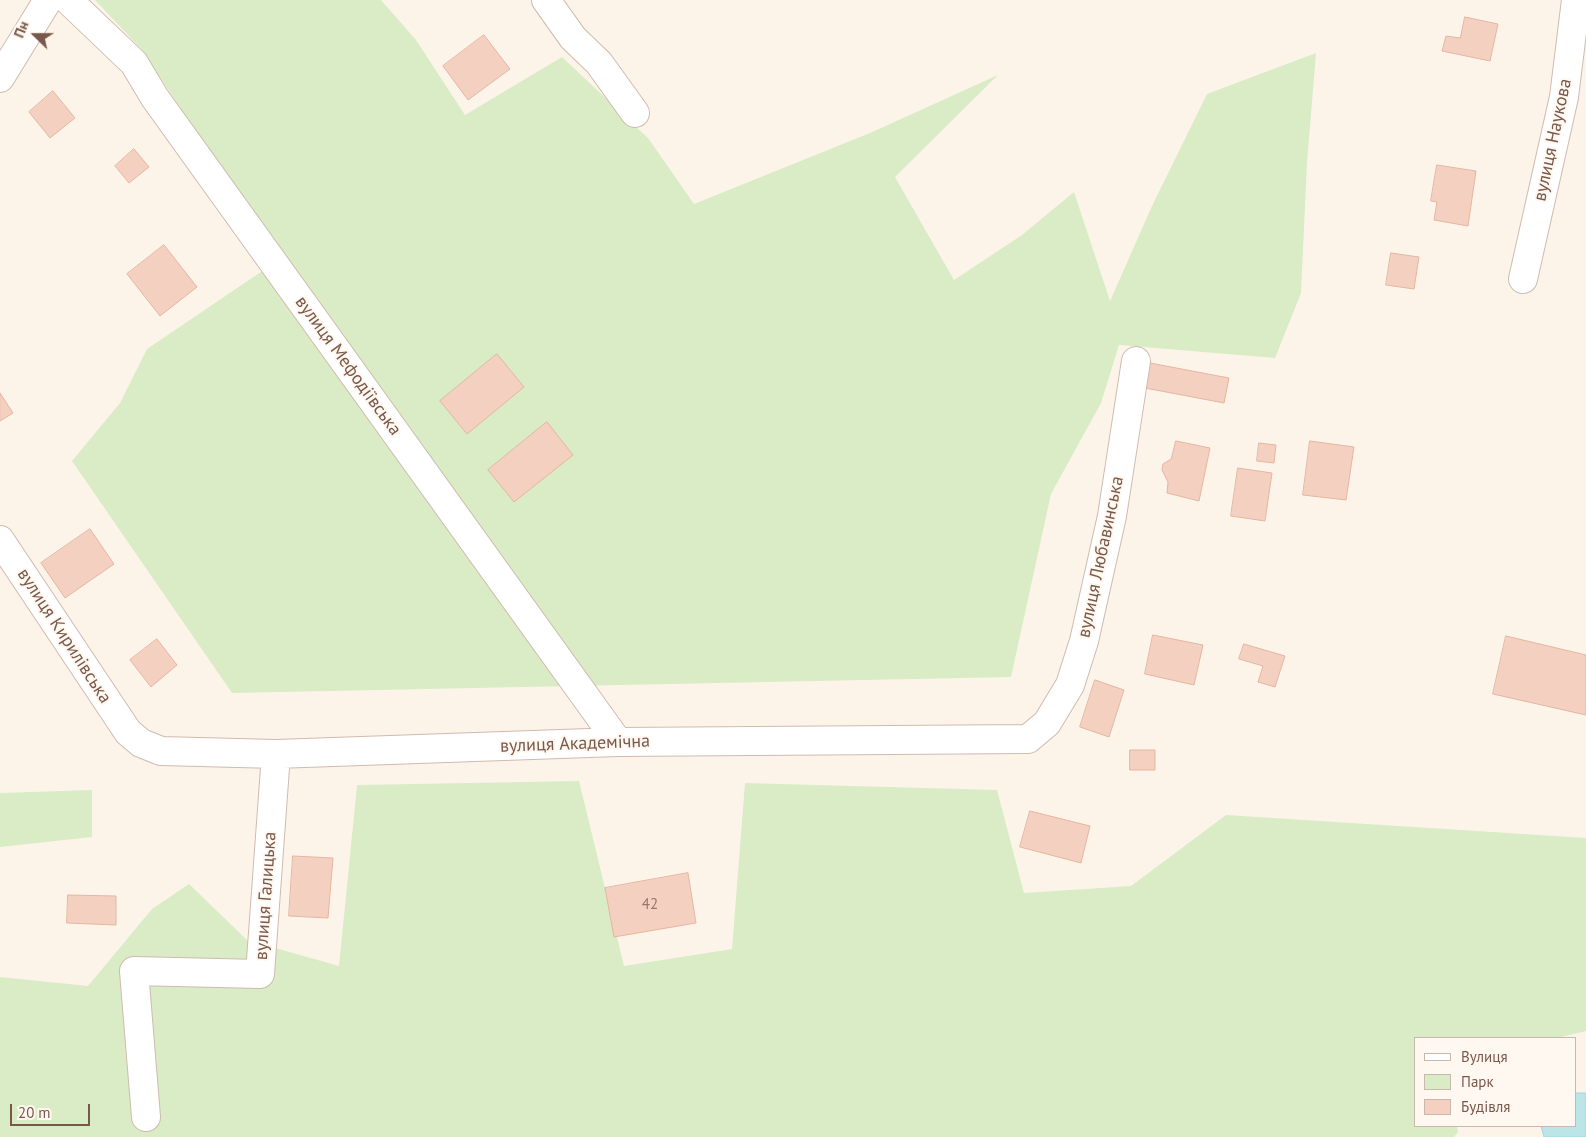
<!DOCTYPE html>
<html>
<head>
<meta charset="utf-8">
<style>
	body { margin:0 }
	#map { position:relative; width:1586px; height:1137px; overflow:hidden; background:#fdf4e9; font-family:"PT Sans",sans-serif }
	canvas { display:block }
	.legend { position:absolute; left:1414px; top:1037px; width:162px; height:90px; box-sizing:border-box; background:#fff8f0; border:1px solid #c9b8ae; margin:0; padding:6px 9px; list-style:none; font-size:15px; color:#79584b }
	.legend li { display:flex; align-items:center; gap:10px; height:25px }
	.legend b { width:25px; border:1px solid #c9b8ae }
	.north { position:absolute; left:10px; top:10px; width:50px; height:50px; -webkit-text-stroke:4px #fff8f0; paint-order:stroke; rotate:292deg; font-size:14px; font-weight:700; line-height:20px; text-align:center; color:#79584b }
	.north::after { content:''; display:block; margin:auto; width:18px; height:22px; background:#79584b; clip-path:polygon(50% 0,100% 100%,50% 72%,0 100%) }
	.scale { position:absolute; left:10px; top:1104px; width:80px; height:22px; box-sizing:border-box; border:2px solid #79584b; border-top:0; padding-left:6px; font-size:15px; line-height:18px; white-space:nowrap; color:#79584b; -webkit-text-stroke:4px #fff8f0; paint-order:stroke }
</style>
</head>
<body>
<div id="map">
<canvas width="1586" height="1137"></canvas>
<ul class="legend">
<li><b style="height:6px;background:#fff"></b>Вулиця</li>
<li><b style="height:14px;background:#d9ecc6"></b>Парк</li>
<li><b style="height:14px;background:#f3d0c0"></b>Будівля</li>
</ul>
<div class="north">Пн</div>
<div class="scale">20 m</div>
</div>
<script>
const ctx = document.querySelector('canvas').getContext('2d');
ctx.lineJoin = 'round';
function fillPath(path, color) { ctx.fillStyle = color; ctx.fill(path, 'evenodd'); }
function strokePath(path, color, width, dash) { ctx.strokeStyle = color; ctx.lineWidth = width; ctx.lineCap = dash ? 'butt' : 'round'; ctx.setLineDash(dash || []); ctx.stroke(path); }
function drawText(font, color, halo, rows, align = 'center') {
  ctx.font = font + ' "PT Sans",sans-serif'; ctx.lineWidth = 4; ctx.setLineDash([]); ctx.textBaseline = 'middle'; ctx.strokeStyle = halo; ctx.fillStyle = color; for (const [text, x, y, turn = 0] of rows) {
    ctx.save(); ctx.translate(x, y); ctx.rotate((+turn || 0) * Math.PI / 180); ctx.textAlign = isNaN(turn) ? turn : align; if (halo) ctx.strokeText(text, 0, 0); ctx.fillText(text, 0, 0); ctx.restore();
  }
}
const green = new Path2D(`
	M95 0H381L416 40 465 115 562 57 648 138 694 204 870 133 998 75 895 177 954 280 1022 235 1074 192 1110 301 1152 206 1207 94 1316 53 1307 163 1301 293 1275 358 1119 345 1101 403 1051 494 1011 677 232 693 72 461 120 403 147 349 280 259 142 50Z
	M579 781 624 966 732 949 745 783 997 790 1024 893 1131 886 1226 815 1586 838V1031L1557 1038H1415V1126H1457L1458 1132 1454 1137H0V977L88 986 152 909 189 884 247 940 339 966 357 785Z
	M92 790V837L0 847V793Z`);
const water = new Path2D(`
	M1575 1093H1586V1137H1544L1541 1126H1575Z`);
const building = new Path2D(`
	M1465 17 1498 24 1490 61 1442 51 1446 36 1460 38Z
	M484 35 510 69 468 100 443 66Z
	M53 91 75 118 50 138 29 112Z
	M134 149 149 167 129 183 115 166Z
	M1437 165 1476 171 1468 226 1434 220 1437 202 1431 201Z
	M164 245 197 287 160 316 127 274Z
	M1391 253 1419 257 1414 289 1386 285Z
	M497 354 524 387 467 434 440 401Z
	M1150 363 1229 378 1224 403 1145 388Z
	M0 393 13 413 0 421Z
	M547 422 573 455 514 502 488 470Z
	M1176 441 1210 448 1199 501 1167 493 1168 482 1162 470 1163 464 1171 459Z
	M1310 441 1354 447 1346 500 1303 495Z
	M1259 443 1276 445 1274 463 1257 461Z
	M1238 468 1272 473 1265 521 1231 516Z
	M90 529 114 564 65 598 41 563Z
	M1153 635 1203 645 1194 685 1145 674Z
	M1506 636 1586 655V715L1493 694Z
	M157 639 177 665 151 687 130 660Z
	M1244 644 1285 656 1275 687 1258 682 1263 666 1239 659Z
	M1095 680 1124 690 1109 737 1080 727Z
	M1130 750H1155V770H1130Z
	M1030 811 1090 826 1081 863 1020 847Z
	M293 856 333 858 328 918 289 916Z
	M688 873 696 923 614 937 605 888Z
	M68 895 116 896V925L67 923Z`);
const minor = new Path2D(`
	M68 0 134 63 155 98 618 742
	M546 0 573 38 599 63 635 113
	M0 78 48 0
	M1523 279 1564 97 1576 0
	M0 540 128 732 141 743 161 751 276 754 618 742 1028 739 1047 723 1070 685 1084 641 1112 516 1136 361
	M146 1117 134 971 260 974 276 754`);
const numberNames = [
	["42",650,905]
];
const streetNames = [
	["вулиця Наукова",1553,140,-78],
	["вулиця Мефодіївська",348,366,54],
	["вулиця Любавинська",1101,557,-78],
	["вулиця Кирилівська",64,636,57],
	["вулиця Академічна",575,744,-2],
	["вулиця Галицька",266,896,-86]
];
fillPath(green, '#d9ecc6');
fillPath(water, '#bce5e8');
strokePath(water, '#a2d6da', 1);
fillPath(building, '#f3d0c0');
strokePath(building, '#e6b5a0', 1);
strokePath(minor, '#d0baae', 30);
strokePath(minor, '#fff', 28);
drawText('15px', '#987668', null, numberNames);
drawText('18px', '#79584b', '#fff8f0', streetNames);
</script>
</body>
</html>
